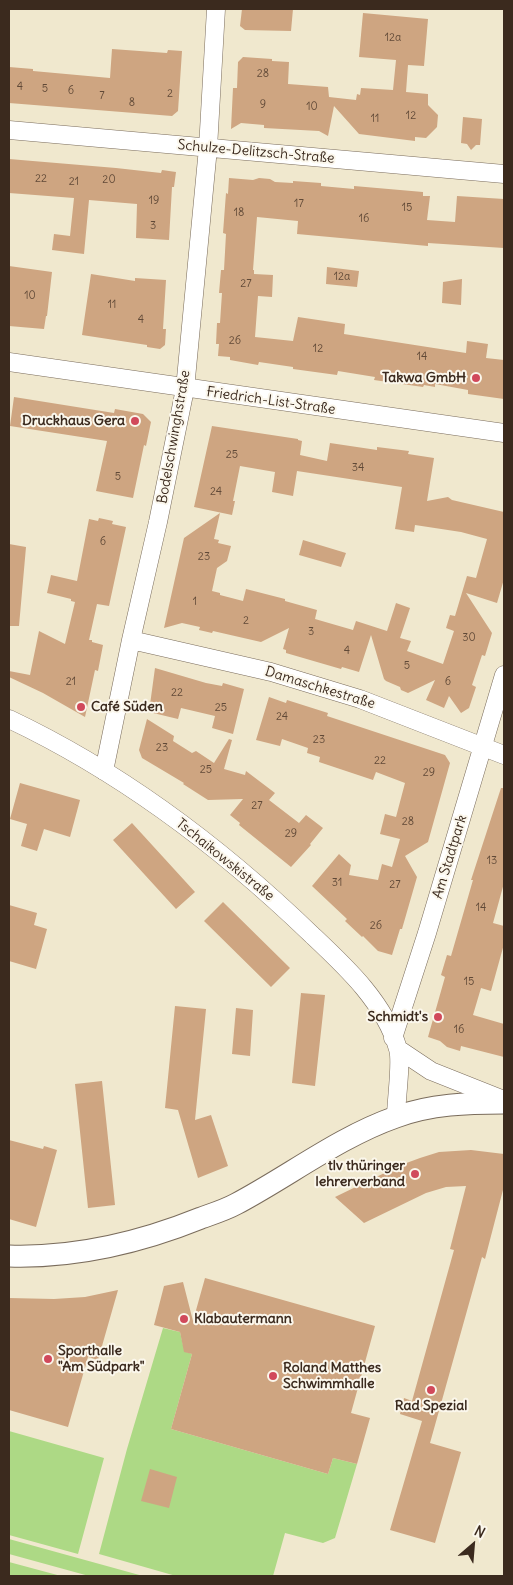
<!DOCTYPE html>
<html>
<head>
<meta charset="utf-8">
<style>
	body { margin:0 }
	#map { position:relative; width:513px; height:1585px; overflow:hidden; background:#f0e8ce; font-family:Delius,sans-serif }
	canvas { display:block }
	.frame { position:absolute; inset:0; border:10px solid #3b2a1e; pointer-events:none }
	.north { position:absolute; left:448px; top:1520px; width:50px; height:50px; -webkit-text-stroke:4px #fbf7ec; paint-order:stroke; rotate:27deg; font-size:14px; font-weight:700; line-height:20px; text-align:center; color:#3b2a1e }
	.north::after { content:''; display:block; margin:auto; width:18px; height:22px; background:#3b2a1e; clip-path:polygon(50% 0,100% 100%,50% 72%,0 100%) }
</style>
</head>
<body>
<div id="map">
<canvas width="513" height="1585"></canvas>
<div class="frame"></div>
<div class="north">N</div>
</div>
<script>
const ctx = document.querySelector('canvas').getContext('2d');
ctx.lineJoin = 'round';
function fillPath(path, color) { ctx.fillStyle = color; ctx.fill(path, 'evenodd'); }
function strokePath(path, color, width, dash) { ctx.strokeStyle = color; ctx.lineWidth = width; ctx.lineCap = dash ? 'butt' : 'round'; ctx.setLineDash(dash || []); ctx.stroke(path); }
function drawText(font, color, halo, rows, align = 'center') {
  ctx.font = font + ' Delius,sans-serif'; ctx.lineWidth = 4; ctx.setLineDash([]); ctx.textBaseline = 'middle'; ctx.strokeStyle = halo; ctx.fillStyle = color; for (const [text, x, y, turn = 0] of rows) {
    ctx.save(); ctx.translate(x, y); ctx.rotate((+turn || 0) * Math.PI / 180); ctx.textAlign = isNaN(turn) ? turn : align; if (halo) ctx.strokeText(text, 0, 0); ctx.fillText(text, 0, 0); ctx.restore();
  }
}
const green = new Path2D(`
	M163 1328 180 1332 183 1345 185 1346 184 1351 192 1354 171 1429 328 1474 333 1458 357 1464 335 1538 323 1543 285 1533 273 1576H190L184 1575V1576H176L99 1554 127 1449Z
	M9 1431 104 1458 78 1554 9 1535Z
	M9 1539 143 1576H89L9 1554Z
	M9 1562 61 1576H9Z`);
const building = new Path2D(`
	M242 9H293L291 31 245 30 240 26Z
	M363 13 428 19 424 66 408 65 406 92 428 94V105L438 115 437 127 426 138 415 137V141L359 134 334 106 328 136 319 131 264 128V125L241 123 231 129 233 88H237L238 62 243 57 272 59V61L289 62 288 84 328 87 329 97 356 100 357 94 360 95 361 88 393 90 396 60 359 57Z
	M112 49 167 53 168 50 182 51 178 111 172 116 9 103V67L33 69V71L110 78Z
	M463 117 482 119 480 145H476L471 150 467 144 461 143Z
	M9 159 116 168 161 173 162 170 176 172 174 187H172L169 240 136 238 137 204 89 200 84 254 52 250 54 234 70 236 74 198 9 193Z
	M229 178 253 180 259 178 270 179 275 182 293 183V181L321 183V186L354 189V186L423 192V196H430L427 220 455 222 457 196 504 199V248L428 243V246L297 234 298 221 257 217 253 270H254V274L273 275 272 297 258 296 255 337 293 341 298 317 345 324 344 334 466 353 467 341 488 344 486 358 504 360V399L468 394V390L435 384V387L424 385 423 387 374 380 375 377 338 371 337 375 293 369V367L259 362 258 365 230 360V357L218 356 219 344H216L217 323H220L222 293H219L221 270H224L226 234 223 233 226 193 228 194Z
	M9 266 52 272 47 316H46L44 329 9 326Z
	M327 267 359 271 357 287 326 284Z
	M91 274 135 281V278L166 280 163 329H166L165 345 160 349 147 347V345L82 335Z
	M462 279 461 305 442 303 443 282Z
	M14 397 114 413 115 409 143 414 151 422 146 446 144 445 133 498 96 491 107 441 10 426Z
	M212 426 298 439V440L302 441 300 455 327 461 330 443 377 450V447L409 451 408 454 434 458 427 501 448 497 452 500 504 512V579L497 603 466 593 492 633 485 656 482 655 472 685 476 687 469 708 461 713 449 696 444 708 426 700 435 680 408 693 401 690 400 687 386 681 384 679 371 635 359 672 342 667 341 669 286 653V650L283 649 289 628 261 642 213 631 212 633 199 630 200 627 182 623 164 628 184 538 220 513 214 539 219 540 218 543 231 546 227 561 217 568 212 591 220 593V595L243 601 246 589 285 599V601L317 610 315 619 353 630 356 621 387 631 396 603 410 608 400 638 411 641 407 651 443 664 454 631 446 628 450 615 455 616 467 576 476 578 487 539 461 532 415 525 414 532 395 529 402 487 297 471 293 496 272 492 275 472 240 466 233 501H235L232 515 194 507Z
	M99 518 113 521 112 524 126 527 109 606 97 604 89 640H92V642L103 645 98 671 95 670 85 717 43 693 9 677V671L30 675 39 631 65 644 75 602 71 601V599L47 593 51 575 77 581 89 519 98 521Z
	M303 540 346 553 341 567 299 555Z
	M9 544 26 547 19 626H9Z
	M155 668 206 683 222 686 223 683 244 689 233 734 212 728 215 716 181 708 178 719 149 712Z
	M269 697 286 703 287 700 328 713 327 716 445 755 450 763 428 842 405 856 417 877 402 929H400L392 955 378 951 363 936 362 937 345 921 347 919 312 886 339 854 351 865 349 875 378 880 382 864 392 867 400 839 380 834 385 814 396 817 405 783 376 772 373 780 319 762 320 757 307 753 308 748 282 739 280 746 256 740Z
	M147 719 174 736 173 741 192 753 196 751 214 763 229 739 232 740 224 769 245 775 246 771 275 793 269 800 299 823 306 815 323 828 310 844 311 845 291 867 239 825 240 823 230 815 243 799 208 800 183 784 184 783 142 758 139 750Z
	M20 783 80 800 70 837 44 829 37 851 21 846 27 824 10 819Z
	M501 788H504V883L493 923 504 926V944L491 991 481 988 473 1015 504 1024V1057L461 1046 460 1051 447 1047 440 1041 428 1037 445 977 441 975 447 955 451 956 473 880H471Z
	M132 823 195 892 176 909 113 840Z
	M223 902 290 968 271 987 204 921Z
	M9 905 37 913 34 925 47 929 36 969 9 961Z
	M301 993 325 995 315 1086 292 1083Z
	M175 1006 206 1009 195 1120 211 1115 228 1166 198 1178 178 1110 165 1108Z
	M236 1008 253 1010 250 1056 232 1054Z
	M102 1081 115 1205 88 1208 75 1084Z
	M9 1140 43 1149 44 1146 57 1150 36 1227 9 1219Z
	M471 1150 504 1154V1186L485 1259 482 1257 430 1443 461 1452 435 1543 390 1530 422 1421 400 1414 404 1398 412 1401 454 1250 450 1249 466 1186 446 1187 426 1193 364 1223 335 1197 401 1165 420 1158 439 1152Z
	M205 1278 375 1326 351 1413 370 1418 357 1464 333 1458 328 1474 171 1429 192 1354 184 1352 180 1332 154 1325 164 1286 183 1282 193 1321Z
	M118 1290 98 1360 88 1357 68 1427 9 1410V1298L54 1299 85 1297Z
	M150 1469 177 1477 169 1508 141 1501Z`);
const minor = new Path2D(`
	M9 130 504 174
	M9 362 504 433
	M131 640 271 672 360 699 504 755
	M9 719C121 772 223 849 312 935 346 967 385 1003 398 1049 402 1062 396 1101 396 1117
	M104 771 131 640 158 522 185 389 208 148 216 9
	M393 1038 427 933 504 675
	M398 1049 431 1071 504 1100`);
const tertiary = new Path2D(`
	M9 1256C75 1258 139 1243 201 1218 212 1214 225 1210 236 1204 289 1176 339 1137 396 1117 431 1104 468 1103 504 1103`);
const markers = [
	[476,378,5,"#d1495b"],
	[135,421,5,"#d1495b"],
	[81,707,5,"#d1495b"],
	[438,1017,5,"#d1495b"],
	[415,1174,5,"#d1495b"],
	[184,1319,5,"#d1495b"],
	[48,1359,5,"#d1495b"],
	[273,1376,5,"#d1495b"],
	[431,1390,5,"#d1495b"]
];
const numberNames = [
	["12a",393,38],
	["28",263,74],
	["4",20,87],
	["5",45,89],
	["6",71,91],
	["2",170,94],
	["7",102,96],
	["8",132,103],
	["9",263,105],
	["10",312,107],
	["12",411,116],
	["11",375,119],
	["22",41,179],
	["20",109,180],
	["21",74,182],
	["19",154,201],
	["17",299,204],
	["15",407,208],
	["18",239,213],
	["16",364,219],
	["3",153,226],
	["12a",342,277],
	["27",246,284],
	["10",30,296],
	["11",112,305],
	["4",141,320],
	["26",235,341],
	["12",318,349],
	["14",422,357],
	["25",232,455],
	["34",358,468],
	["5",118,477],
	["24",216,492],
	["6",103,542],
	["23",204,557],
	["1",195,602],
	["2",246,621],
	["3",311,632],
	["30",469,638],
	["4",347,651],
	["5",407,666],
	["21",71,682],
	["6",448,682],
	["22",177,693],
	["25",221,708],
	["24",282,717],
	["23",319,740],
	["23",162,748],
	["22",380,761],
	["25",206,770],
	["29",429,773],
	["27",257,806],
	["28",408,822],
	["29",291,834],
	["13",492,861],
	["31",337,883],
	["27",395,885],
	["14",481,908],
	["26",376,926],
	["15",469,982],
	["16",459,1030]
];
const streetNames = [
	["Schulze-Delitzsch-Straße",256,152,5],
	["Friedrich-List-Straße",271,401,8],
	["Bodelschwinghstraße",174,437,-80],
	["Damaschkestraße",320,688,17],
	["Am Stadtpark",450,857,-73],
	["Tschaikowskistraße",225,860,39]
];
const poiNames = [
	["Takwa GmbH",466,378],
	["Druckhaus Gera",125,421],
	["Café Süden",91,707,"left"],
	["Schmidt's",428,1017],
	["tlv thüringer",405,1166],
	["lehrerverband",405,1182],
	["Klabautermann",194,1319,"left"],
	["Sporthalle",58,1351,"left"],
	["\"Am Südpark\"",58,1367,"left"],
	["Roland Matthes",283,1368,"left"],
	["Schwimmhalle",283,1384,"left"],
	["Rad Spezial",431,1406,"center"]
];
fillPath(green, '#add985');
fillPath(building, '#cea581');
strokePath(minor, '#7a6c5c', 19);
strokePath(tertiary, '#7a6c5c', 23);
strokePath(minor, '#fff', 18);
strokePath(tertiary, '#fff', 21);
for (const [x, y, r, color] of markers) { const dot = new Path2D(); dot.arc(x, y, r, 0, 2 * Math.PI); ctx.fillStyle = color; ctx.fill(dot); strokePath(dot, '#fbf7ec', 2); }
drawText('11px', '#604937', null, numberNames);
drawText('14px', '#3b2a1e', '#fbf7ec', streetNames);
drawText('bold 14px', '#3b2a1e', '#fbf7ec', poiNames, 'right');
</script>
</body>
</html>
